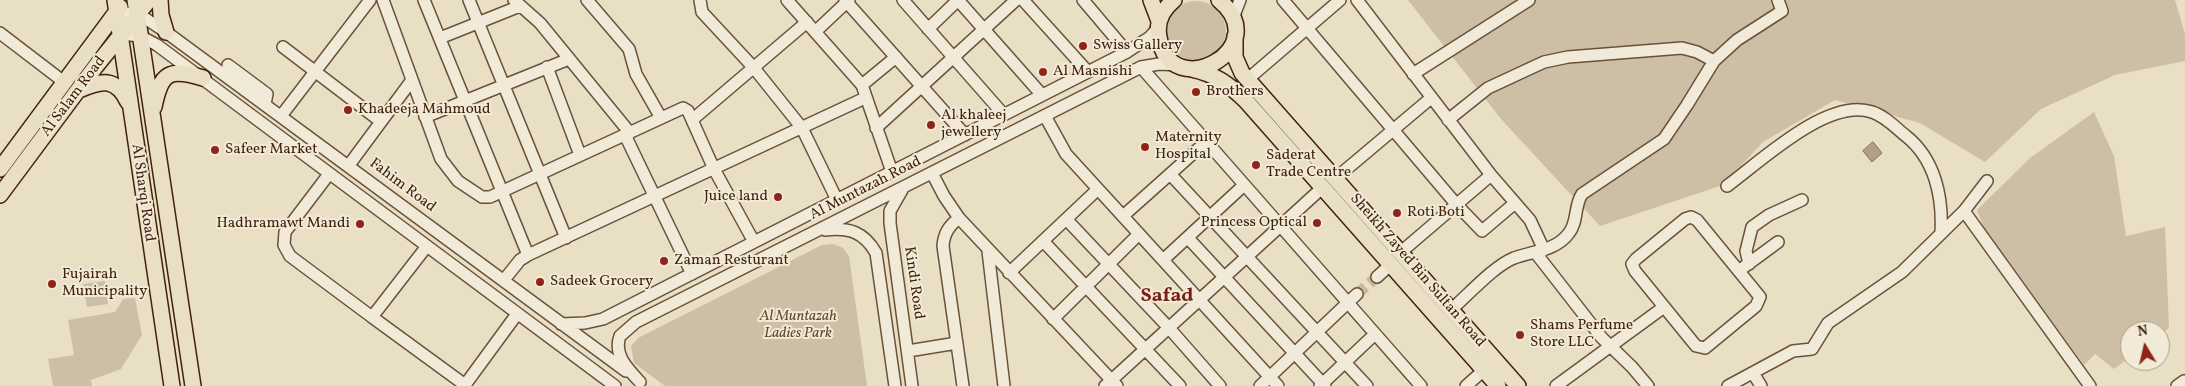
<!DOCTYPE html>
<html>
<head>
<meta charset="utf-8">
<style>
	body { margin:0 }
	#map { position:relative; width:2185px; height:386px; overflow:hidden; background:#e9dfc5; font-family:Vollkorn,serif }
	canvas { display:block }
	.north { position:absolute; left:2120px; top:321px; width:50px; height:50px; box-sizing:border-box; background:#f1ead9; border:1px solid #ab9a87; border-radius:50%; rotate:351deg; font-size:14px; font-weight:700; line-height:20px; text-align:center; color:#43220c }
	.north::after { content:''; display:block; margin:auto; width:18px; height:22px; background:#8f2418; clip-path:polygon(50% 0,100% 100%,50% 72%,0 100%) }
</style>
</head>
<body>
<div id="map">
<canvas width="2185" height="386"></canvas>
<div class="north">N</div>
</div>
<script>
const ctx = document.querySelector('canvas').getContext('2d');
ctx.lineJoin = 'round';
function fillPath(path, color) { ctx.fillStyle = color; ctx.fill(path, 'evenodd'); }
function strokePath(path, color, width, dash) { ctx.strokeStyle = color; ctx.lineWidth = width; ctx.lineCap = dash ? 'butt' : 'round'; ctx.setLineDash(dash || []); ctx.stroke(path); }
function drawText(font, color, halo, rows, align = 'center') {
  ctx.font = font + ' Vollkorn,serif'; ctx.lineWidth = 4; ctx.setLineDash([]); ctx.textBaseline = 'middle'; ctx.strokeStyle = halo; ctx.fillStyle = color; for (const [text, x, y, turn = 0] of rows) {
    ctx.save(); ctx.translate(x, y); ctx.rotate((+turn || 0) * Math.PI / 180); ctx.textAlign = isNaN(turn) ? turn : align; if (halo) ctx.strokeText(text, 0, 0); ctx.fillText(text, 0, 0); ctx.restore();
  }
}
const green = new Path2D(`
	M1408 0H2175L2185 34V61L2115 75 2041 109 1985 162 1920 123 1835 100 1763 142 1723 185 1600 226 1501 119Z
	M1166 31a30 30 0 1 1 60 0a30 30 0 1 1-60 0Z
	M2094 112 2114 156 2126 236 2165 227 2169 328 2160 335V331H2130V357L2114 369 2095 354 2084 365 1984 228 1977 210 2030 158Z
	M833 244 843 248 849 256 867 386H665L634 363 631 346 638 338 822 245Z
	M105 281 108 304 87 307 83 284Z
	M135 298 142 335 121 369 91 380 92 386H53L48 359 74 355 68 320 115 312 123 299Z`);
const water = new Path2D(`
	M1873 142 1882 153 1872 162 1863 151Z`);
const minorTunnel = new Path2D(`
	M1357 294 1377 277`);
const minor = new Path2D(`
	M383 0 441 159 458 181 482 197H490L683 108 688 111 714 169 754 242
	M424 0 528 255
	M469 0 566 238
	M514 0 540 23 630 133
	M587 0 629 49 636 74 661 118
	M700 0 702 12 754 68 802 128 837 200
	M787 0 862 85 892 172
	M845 0 965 135
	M903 0 1004 115
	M958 0 1042 95
	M1023 0 1088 72
	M1083 0 1127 52
	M1283 0 1456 204 1482 231 1515 203
	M1357 0 1491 175 1530 220 1544 250
	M116 12 140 15 166 32 626 371
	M1233 18 1240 0
	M928 29 958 0
	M815 32 849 0
	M0 33 64 82
	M121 34 140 36 157 45 615 386
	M440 38 520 6
	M283 47 380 121
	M228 65 267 94 265 104
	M547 67 580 155
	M1141 67 1421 386
	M1413 74 1529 0
	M1248 79 1340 0
	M862 85 896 57
	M281 116 370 0
	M1045 116 1066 154 1278 386
	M425 117 569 59
	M692 120 807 22
	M1448 120 1488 88 1544 62 1568 57 1682 48 1697 52 1714 61 1737 40 1782 11 1778 0
	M876 128 1016 0
	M625 135 692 274
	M349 165 412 80
	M932 173 944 196 959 218 1117 386
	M329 174 285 232 284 245 290 256 372 317 427 246
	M1171 175 1367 386
	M1336 178 1431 98
	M1727 186C1761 161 1828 97 1872 112 1885 116 1896 128 1906 136 1935 159 1943 197 1941 233
	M902 190 890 211V223L912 386
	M1964 211 2090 386
	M1123 216 1207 141
	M1691 217 1697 220 1760 297 1756 306 1705 348 1696 346 1635 271 1632 264 1636 259 1685 219Z
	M959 218C949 226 944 233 943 246L963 386
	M1067 220 1169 328 1220 386
	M825 230C849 227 864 232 876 253L895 386
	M1188 238 1325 386
	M1043 241 1180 386
	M988 251 1004 386
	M1401 252 1491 175
	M1535 252 1602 338 1632 367 1648 386
	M1163 260 1243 186
	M1749 264 1746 251 1752 227 1769 215 1802 200
	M1744 267 1778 242
	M1009 273 1098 189
	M1377 277 1390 265
	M504 280 520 260 528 255 865 98
	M1452 309C1469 294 1494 266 1514 258 1533 251 1556 251 1569 233 1578 222 1574 206 1582 194L1664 139 1687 105 1714 61
	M372 317 465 385 517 314
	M1053 319 1139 234
	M561 324 585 323 603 319 1127 52 1150 37 1158 28
	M908 351 957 343
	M1753 373 1761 386
	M640 382C628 369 613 355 620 336L636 322 1141 67 1159 64 1179 65
	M1105 386 1322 188
	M1260 386 1357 294
	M1320 386 1375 334
	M1466 386 1484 370
	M1556 386 1664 307
	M1728 386 1793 351 1812 349 1828 323 1902 272 1964 211 1987 181
	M2177 386 2184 381`);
const major = new Path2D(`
	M115 0 172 386
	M135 0 193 386
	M160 0 161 15 166 32
	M1151 0 1159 21
	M1174 0C1163 9 1156 22 1159 37 1170 106 1277 48 1219 0
	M1235 36V57L1242 73 1518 386
	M1191 69C1215 74 1229 84 1247 102L1498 386
	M79 90C101 80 116 77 128 102
	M154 107C161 72 169 68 203 78
	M0 169 120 7
	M0 195 96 66 149 0`);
const markers = [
	[1083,46,5,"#8f2418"],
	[1043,72,5,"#8f2418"],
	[1196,92,5,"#8f2418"],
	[348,110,5,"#8f2418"],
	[931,125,5,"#8f2418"],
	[1145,147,5,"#8f2418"],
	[215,150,5,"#8f2418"],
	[1256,165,5,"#8f2418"],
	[778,197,5,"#8f2418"],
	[1397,213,5,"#8f2418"],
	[1317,223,5,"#8f2418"],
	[360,224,5,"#8f2418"],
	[664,261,5,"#8f2418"],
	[540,282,5,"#8f2418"],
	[52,284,5,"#8f2418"],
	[1520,335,5,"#8f2418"]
];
const poiNames = [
	["Swiss Gallery",1093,46],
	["Al Masnishi",1053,72],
	["Brothers",1206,92],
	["Khadeeja Mahmoud",358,110],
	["Al khaleej",941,116],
	["jewellery",941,133],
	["Maternity",1155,138],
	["Hospital",1155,155],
	["Safeer Market",225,150],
	["Saderat",1266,156],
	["Trade Centre",1266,173],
	["Juice land",768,197,"right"],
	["Roti Boti",1407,213],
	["Princess Optical",1307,223,"right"],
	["Hadhramawt Mandi",350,224,"right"],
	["Zaman Resturant",674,261],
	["Fujairah",62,275],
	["Municipality",62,292],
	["Sadeek Grocery",550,282],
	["Shams Perfume",1530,326],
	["Store LLC",1530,343]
];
const streetNames = [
	["Al Salam Road",74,97,-53],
	["Fahim Road",402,186,37],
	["Al Muntazah Road",866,189,-27],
	["Al Sharqi Road",142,193,82],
	["Sheikh Zayed Bin Sultan Road",1417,271,49],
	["Kindi Road",913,283,82]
];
const parkNames = [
	["Al Muntazah",798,317],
	["Ladies Park",798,334]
];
const districtNames = [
	["Safad",1167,297]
];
fillPath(green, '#cdbfa6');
fillPath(water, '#b19f86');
strokePath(water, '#856d55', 1);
strokePath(minorTunnel, '#c8b9a0', 11, [11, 5.5]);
strokePath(minor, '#6c513a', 14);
strokePath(major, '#43220c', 18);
strokePath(minor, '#f1ead9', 11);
strokePath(major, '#e9dfc5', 15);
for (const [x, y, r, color] of markers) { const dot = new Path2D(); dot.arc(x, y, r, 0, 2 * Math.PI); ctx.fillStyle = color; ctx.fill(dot); strokePath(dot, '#f1ead9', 2); }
drawText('15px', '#43220c', '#f1ead9', poiNames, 'left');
drawText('15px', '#43220c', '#f1ead9', streetNames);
drawText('italic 15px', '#664932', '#f1ead9', parkNames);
drawText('bold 20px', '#7a1f14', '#f1ead9', districtNames);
</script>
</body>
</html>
